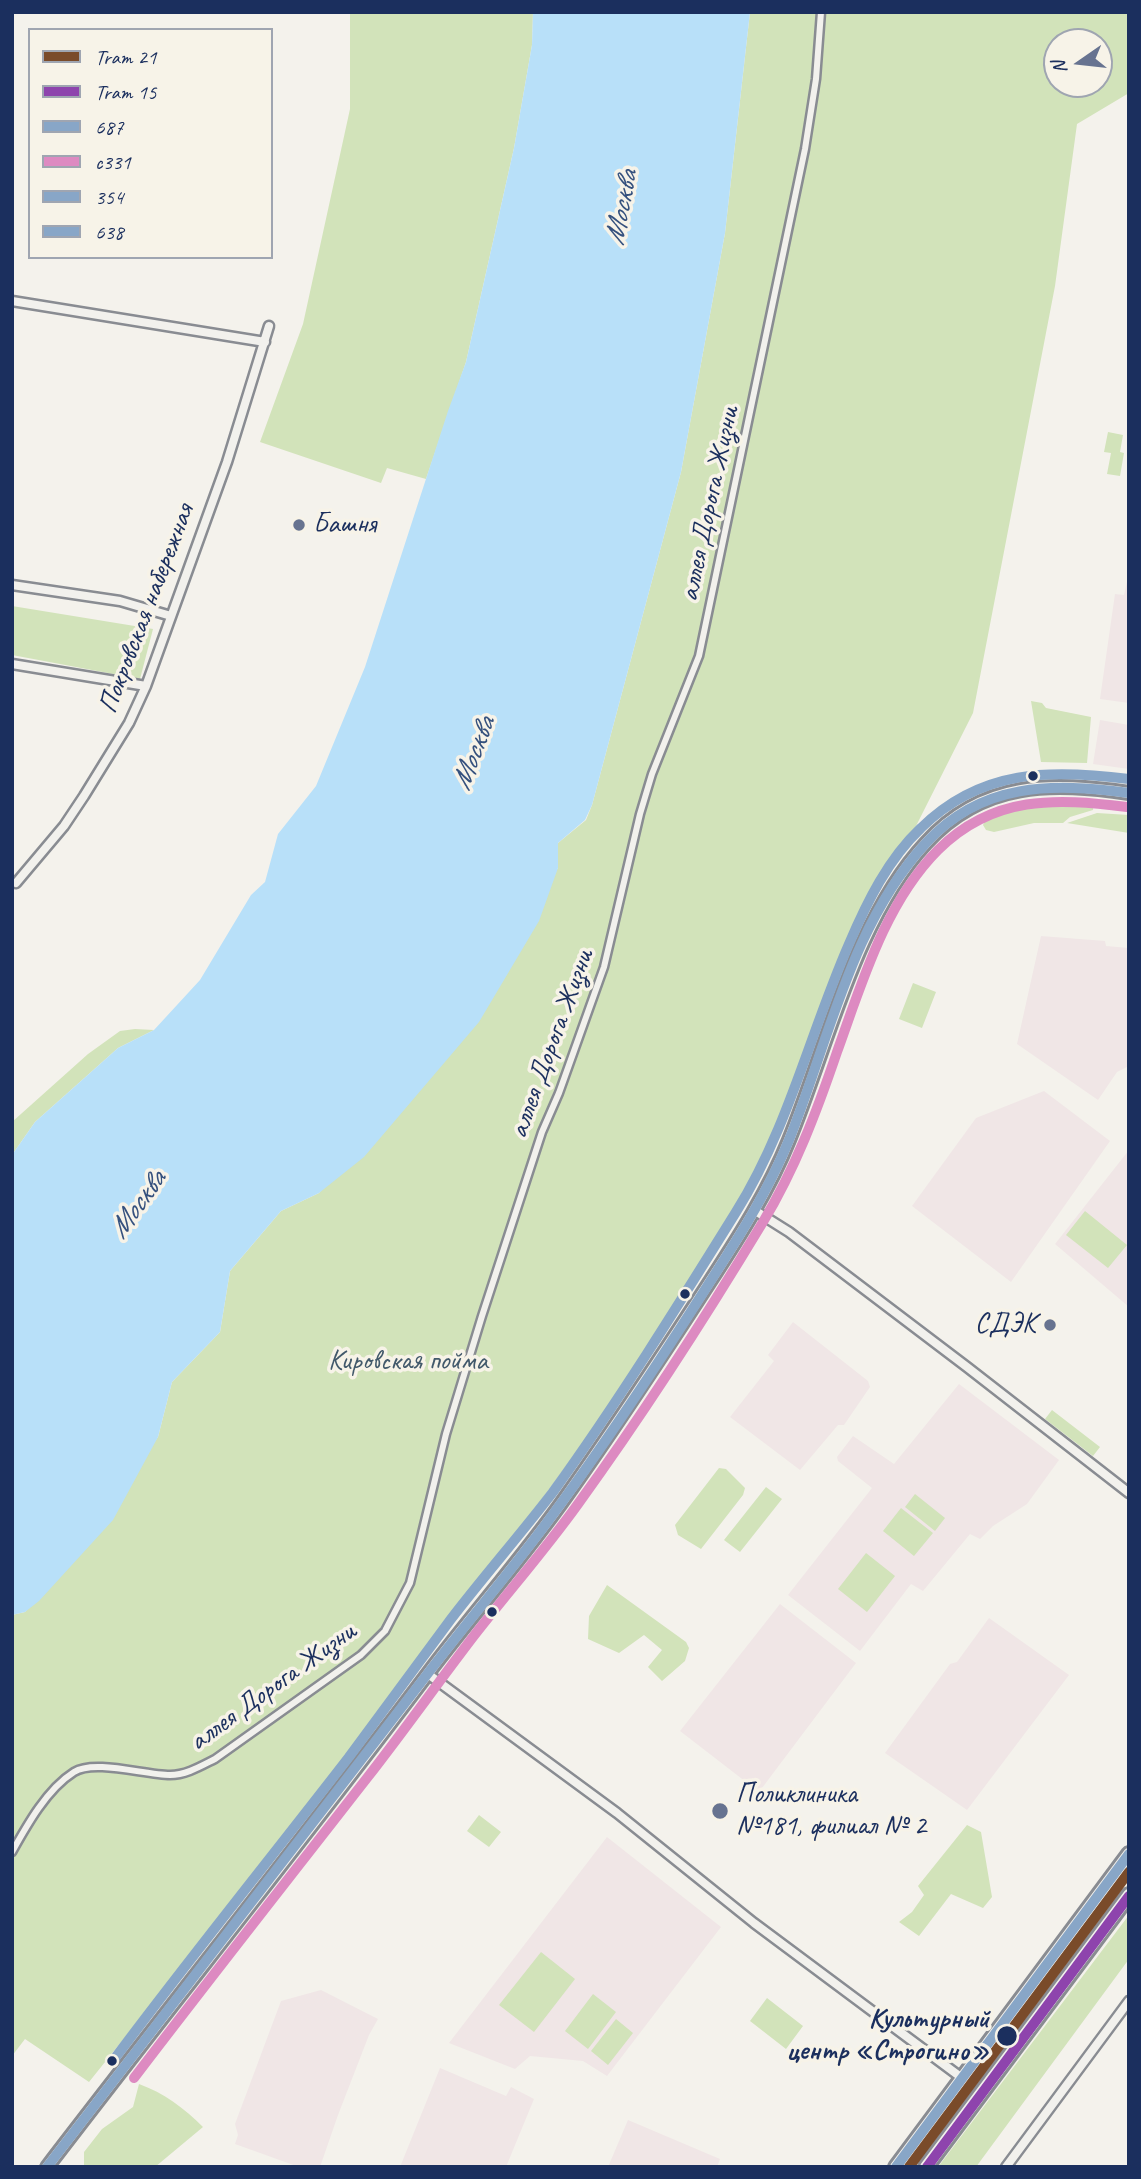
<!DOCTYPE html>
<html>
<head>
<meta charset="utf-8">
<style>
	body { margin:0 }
	#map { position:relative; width:1141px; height:2179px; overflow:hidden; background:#f4f2ec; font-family:Caveat,sans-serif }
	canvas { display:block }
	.frame { position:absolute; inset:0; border:14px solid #1b2f5e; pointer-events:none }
	.legend { position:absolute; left:28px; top:28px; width:245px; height:231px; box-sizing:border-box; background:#f7f3e8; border:2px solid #9fa5b1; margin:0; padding:9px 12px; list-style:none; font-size:21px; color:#1b2f5e }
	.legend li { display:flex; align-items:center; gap:14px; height:35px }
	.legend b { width:35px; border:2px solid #9fa5b1 }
	.north { position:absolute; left:1043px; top:28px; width:70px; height:70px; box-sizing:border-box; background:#f7f3e8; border:2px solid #9fa5b1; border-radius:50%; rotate:256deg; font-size:19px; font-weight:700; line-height:28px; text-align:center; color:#1b2f5e }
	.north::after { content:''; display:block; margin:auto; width:24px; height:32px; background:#677390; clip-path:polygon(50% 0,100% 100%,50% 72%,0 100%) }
</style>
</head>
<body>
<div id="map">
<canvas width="1141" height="2179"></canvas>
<div class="frame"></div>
<ul class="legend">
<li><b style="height:9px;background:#7a4b2a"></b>Tram 21</li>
<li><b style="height:9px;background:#8e44ad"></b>Tram 15</li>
<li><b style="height:9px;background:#88a6c7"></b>687</li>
<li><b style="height:9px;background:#dd8ac1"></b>с331</li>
<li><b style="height:9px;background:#88a6c7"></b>354</li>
<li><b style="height:9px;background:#88a6c7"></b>638</li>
</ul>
<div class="north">N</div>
</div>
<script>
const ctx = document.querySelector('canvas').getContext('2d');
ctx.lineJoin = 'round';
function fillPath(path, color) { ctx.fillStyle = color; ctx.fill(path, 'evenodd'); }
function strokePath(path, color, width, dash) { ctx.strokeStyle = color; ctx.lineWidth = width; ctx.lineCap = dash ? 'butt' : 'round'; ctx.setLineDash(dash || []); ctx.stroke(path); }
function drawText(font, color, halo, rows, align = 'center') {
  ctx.font = font + ' Caveat,sans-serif'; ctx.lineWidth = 7; ctx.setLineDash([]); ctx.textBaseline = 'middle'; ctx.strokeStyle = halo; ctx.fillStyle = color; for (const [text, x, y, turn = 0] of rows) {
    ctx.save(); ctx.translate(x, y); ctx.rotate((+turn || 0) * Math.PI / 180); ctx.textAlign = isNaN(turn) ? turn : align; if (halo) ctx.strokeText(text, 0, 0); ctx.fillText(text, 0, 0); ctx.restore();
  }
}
const built = new Path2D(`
	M1129 573V703L1100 699 1115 594 1124 595Z
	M1100 720 1129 725V769L1093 764Z
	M1041 936 1105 941 1106 946 1129 948V1066L1117 1072 1098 1100 1017 1044Z
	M1044 1091 1110 1141 1011 1282 912 1206 976 1118Z
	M1129 1150V1307L1055 1244Z
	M793 1322 868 1381 870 1387 844 1425H838L800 1470 730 1417 774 1361 768 1355Z
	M959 1384 1059 1460 1027 1504 993 1526 980 1539 970 1534 923 1591 911 1584 860 1651 788 1595 872 1488 838 1461 837 1457 853 1436 894 1464Z
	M780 1604 856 1663 759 1792 680 1731Z
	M989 1618 1069 1675 967 1810 885 1753 950 1664 957 1662Z
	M607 1837 721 1927 607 2076 583 2061 530 2056 515 2069 449 2043Z
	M321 1990 378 2019 369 2035 338 2115 320 2167H299L235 2144 238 2135 235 2124 281 2001Z
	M440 2068 506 2096 511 2087 534 2099 506 2167H400Z
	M628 2120 720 2159 717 2167H608Z`);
const green = new Path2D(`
	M350 12H533L532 45 514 148 466 362 426 479 387 468 381 483 260 442 303 324 350 109Z
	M750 12H1129V93L1077 124 1055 286 973 713 914 830 868 903 780 1132 745 1198 649 1353 388 1709 89 2082 25 2039 12 2056V1615L25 1612 158 1437 172 1382 220 1332 230 1271 281 1211 319 1193 558 868V843L586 820 592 805 681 472 725 233ZM1057 42H1099V84H1057Z
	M1108 432 1123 435 1120 452 1124 453 1120 476 1107 474 1111 453 1104 452Z
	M12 606 153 629 140 679 12 655Z
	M1031 701 1042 703 1046 708 1091 717 1087 763 1041 762Z
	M1064 799 1094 801 1093 810 1070 817 1063 823H1034L994 832 986 830 983 825 987 816C1011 805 1037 801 1064 799Z
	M1097 813 1129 815V833L1067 823Z
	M913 983 936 992 922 1028 899 1019Z
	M135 1029 154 1030 118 1048 35 1122 12 1155V1122L88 1054 120 1031Z
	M1085 1211 1127 1245 1108 1268 1066 1235Z
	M1052 1410 1100 1447 1093 1456 1045 1419Z
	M719 1468 726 1469 745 1488 743 1495 701 1549 678 1535 675 1525Z
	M766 1487 782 1499 740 1552 724 1540Z
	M915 1494 945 1518 935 1531 905 1507Z
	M901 1508 933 1533 914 1556 883 1531Z
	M866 1553 895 1576 867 1612 838 1589Z
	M607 1585 686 1642 689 1648 685 1661 662 1681 648 1667 662 1650 644 1635 619 1653 588 1639 589 1616Z
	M479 1815 501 1832 489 1847 467 1831Z
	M967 1825 981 1832 992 1897 983 1908 951 1894 919 1936 899 1922 912 1912 924 1895 918 1886Z
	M1129 1915V1959L976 2167H938Z
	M541 1952 575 1979 534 2032 499 2005Z
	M593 1994 616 2012 588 2049 565 2031Z
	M767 1998 803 2026 786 2049 750 2021Z
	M616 2019 633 2033 608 2065 591 2051Z
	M139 2084C164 2093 184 2108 203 2127L155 2167H84V2152L102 2129 133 2107Z`);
const water = new Path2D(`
	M533 12H750L725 233 681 472 592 805 585 820 558 843V868L539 921 479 1022 364 1157 319 1193 281 1211 230 1271 220 1332 172 1382 158 1437 113 1520 39 1601 25 1612 12 1615V1155L35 1122 118 1048 154 1030 200 980 251 895 265 882 278 834 316 786 365 667 448 411 466 362 514 148 532 45Z`);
const pedestrian = new Path2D(`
	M12 1852C27 1825 47 1789 74 1772 94 1759 145 1775 170 1775 186 1775 201 1766 215 1759L361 1655 385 1631 410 1583 446 1434 482 1316 542 1132 559 1093 604 967 640 814 652 774 699 656 805 149 816 79 821 12`);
const minor = new Path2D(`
	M12 301 265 342
	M12 585 120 601 171 616
	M12 664 146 686
	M16 883 64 826 84 796 129 723 146 686 227 462 269 326
	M754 1210 789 1232 967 1367 1129 1493
	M428 1674 617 1813 754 1923 962 2078
	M1006 2167 1129 2001`);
const tertiary = new Path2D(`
	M47 2167C175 2000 306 1836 432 1668 476 1610 525 1555 567 1495 616 1426 663 1354 709 1283 739 1237 769 1190 789 1140 828 1045 856 918 926 843 983 780 1052 782 1129 793`);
const secondary = new Path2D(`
	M896 2167 1129 1854
	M926 2167 1129 1895`);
const bus1 = new Path2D(`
	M47 2167C175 2000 305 1835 432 1668 471 1617 513 1569 551 1517 614 1432 672 1342 729 1252 752 1216 773 1179 789 1140 829 1041 851 924 926 843 982 782 1052 783 1129 793`);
const bus2 = new Path2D(`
	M134 2078C211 1977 289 1878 367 1778 403 1732 437 1684 473 1637 508 1592 545 1550 578 1504 644 1413 705 1318 763 1222 795 1169 817 1111 837 1052 862 983 885 903 938 850 993 795 1056 798 1127 807`);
const bus3 = new Path2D(`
	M112 2062C189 1959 270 1859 349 1757 383 1711 417 1665 451 1619 484 1576 520 1535 553 1492 618 1402 677 1307 736 1212 788 1129 810 1033 849 944 867 902 888 859 921 828 981 769 1050 769 1129 779`);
const bus4 = new Path2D(`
	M896 2167 1129 1854`);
const tram1 = new Path2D(`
	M909 2167 1129 1872`);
const tram2 = new Path2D(`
	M927 2167 1129 1896`);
const markers = [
	[299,525,7,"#677390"],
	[1033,776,6,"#1b2f5e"],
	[685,1294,6,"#1b2f5e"],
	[1050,1325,7,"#677390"],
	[492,1612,6,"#1b2f5e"],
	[720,1811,9,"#677390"],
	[1007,2036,11,"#1b2f5e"],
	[112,2061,6,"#1b2f5e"]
];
const streetNames = [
	["аллея Дорога Жизни",710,504,-78],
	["Покровская набережная",147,609,-69],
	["аллея Дорога Жизни",552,1044,-70],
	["аллея Дорога Жизни",273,1687,-36]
];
const poiNames = [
	["Башня",313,525],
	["СДЭК",1036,1325,"right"],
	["Поликлиника",736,1795],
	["№181, филиал № 2",736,1827]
];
const parkNames = [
	["Кировская пойма",408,1362]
];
const stopNames = [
	["Культурный",989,2020],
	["центр «Строгино»",989,2052]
];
const waterNames = [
	["Москва",622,208,-79],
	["Москва",474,754,-69],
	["Москва",138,1205,-54]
];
fillPath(built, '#f0e6e6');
fillPath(green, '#d2e3ba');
fillPath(water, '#b8e0f9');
strokePath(pedestrian, '#898c92', 11);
strokePath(minor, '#898c92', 13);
strokePath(tertiary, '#898c92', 16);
strokePath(secondary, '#898c92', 18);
strokePath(pedestrian, '#f2f1ed', 6);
strokePath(minor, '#f2f1ed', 8);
strokePath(tertiary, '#f2f1ed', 10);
strokePath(secondary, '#f2f1ed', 12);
strokePath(bus1, '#88a6c7', 10);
strokePath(bus2, '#dd8ac1', 10);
strokePath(bus3, '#88a6c7', 10);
strokePath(bus4, '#88a6c7', 10);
strokePath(tram1, '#7a4b2a', 10);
strokePath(tram2, '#8e44ad', 10);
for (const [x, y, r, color] of markers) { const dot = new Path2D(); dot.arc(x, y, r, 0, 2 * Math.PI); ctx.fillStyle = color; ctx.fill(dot); strokePath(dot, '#f7f3e8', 2.5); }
drawText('28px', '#1b2f5e', '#f7f3e8', streetNames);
drawText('28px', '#1b2f5e', '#f7f3e8', poiNames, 'left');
drawText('28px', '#42596b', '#f7f3e8', parkNames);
drawText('bold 28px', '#1b2f5e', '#f7f3e8', stopNames, 'right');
drawText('italic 30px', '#35517e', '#f7f3e8', waterNames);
</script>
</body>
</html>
